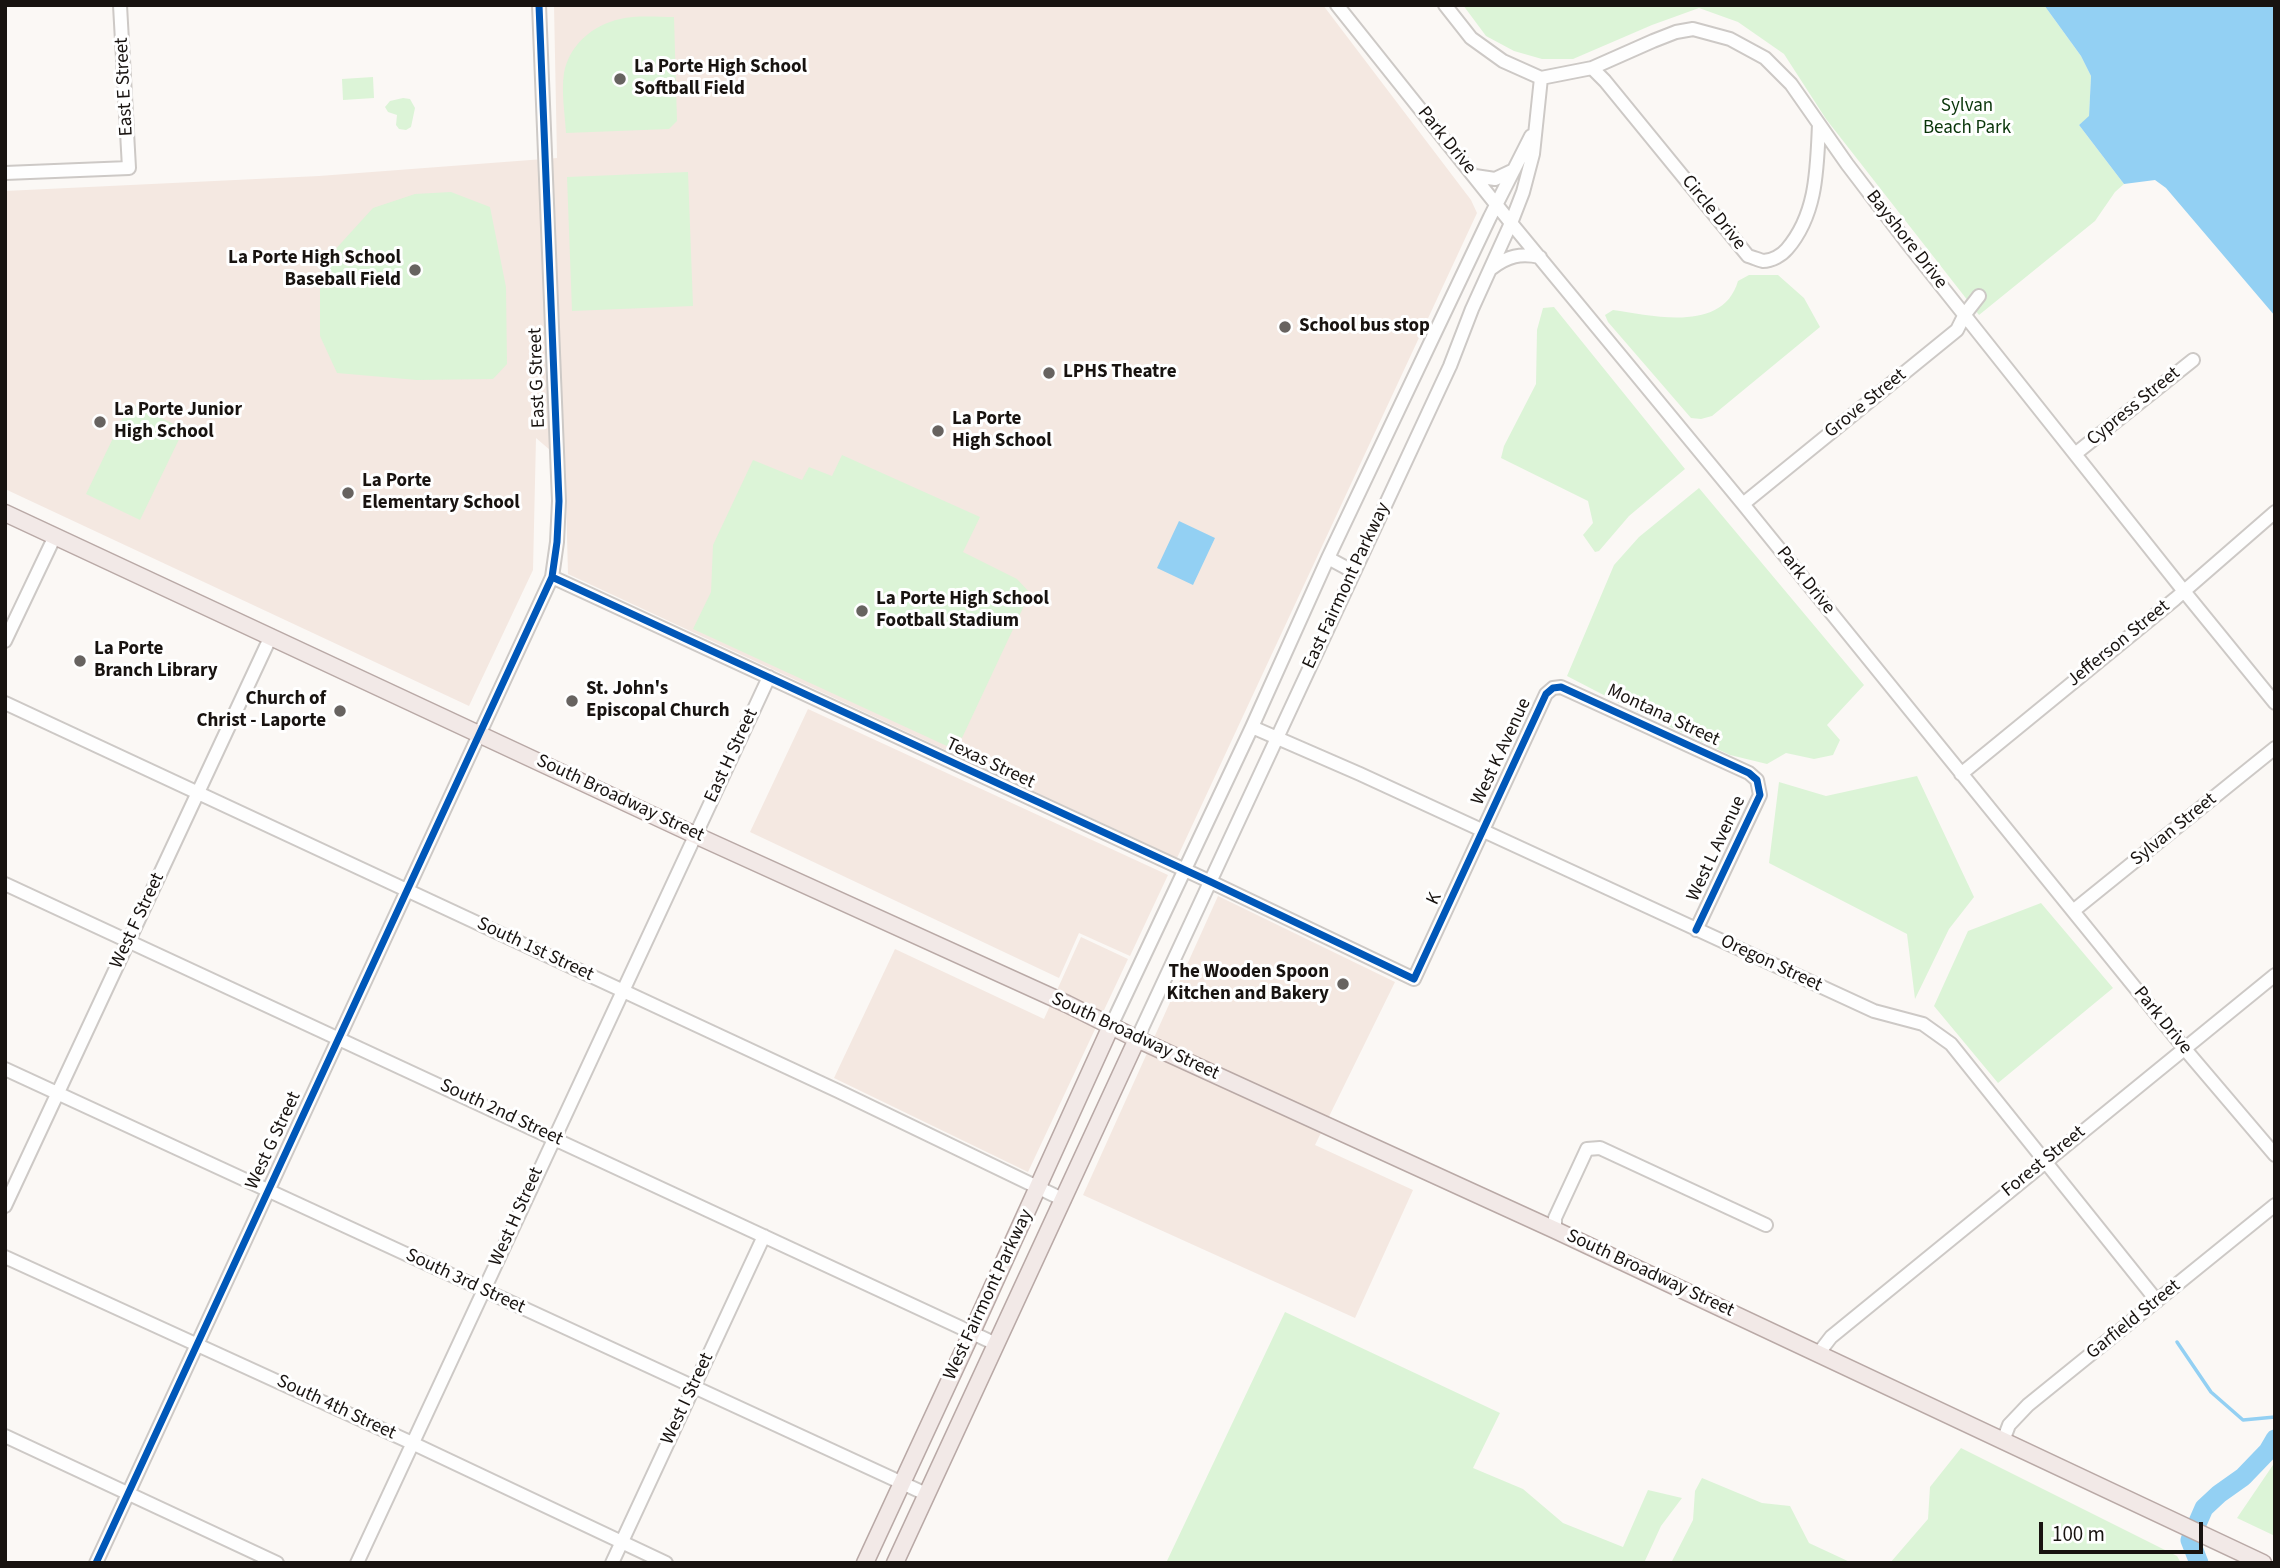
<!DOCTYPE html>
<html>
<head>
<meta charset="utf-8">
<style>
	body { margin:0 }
	#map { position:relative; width:2280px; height:1568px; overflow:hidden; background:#fbf8f5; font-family:"Source Sans 3",sans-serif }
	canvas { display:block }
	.frame { position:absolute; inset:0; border:7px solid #181310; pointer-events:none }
	.scale { position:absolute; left:2039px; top:1522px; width:164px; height:32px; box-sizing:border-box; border:4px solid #181310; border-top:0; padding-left:9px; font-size:21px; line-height:24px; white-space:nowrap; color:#181310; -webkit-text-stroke:5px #fff; paint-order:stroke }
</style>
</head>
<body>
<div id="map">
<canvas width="2280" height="1568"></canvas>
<div class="frame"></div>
<div class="scale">100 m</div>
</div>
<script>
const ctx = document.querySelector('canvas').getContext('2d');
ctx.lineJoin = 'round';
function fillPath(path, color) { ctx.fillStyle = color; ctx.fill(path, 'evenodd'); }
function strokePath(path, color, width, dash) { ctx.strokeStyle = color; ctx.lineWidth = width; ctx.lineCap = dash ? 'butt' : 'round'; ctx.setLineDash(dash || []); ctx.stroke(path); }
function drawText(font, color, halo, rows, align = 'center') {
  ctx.font = font + ' "Source Sans 3",sans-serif'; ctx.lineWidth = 6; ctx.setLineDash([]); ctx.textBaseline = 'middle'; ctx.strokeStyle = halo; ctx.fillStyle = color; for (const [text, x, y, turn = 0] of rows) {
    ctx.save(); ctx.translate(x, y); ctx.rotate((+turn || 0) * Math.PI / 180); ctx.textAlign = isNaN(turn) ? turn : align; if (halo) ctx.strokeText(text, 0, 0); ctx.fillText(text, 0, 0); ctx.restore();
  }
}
const built = new Path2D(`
	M554 5H1323L1471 200 1477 213 1177 858 568 574 565 463 536 438 533 570 469 706 5 489V191L319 176 557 158Z
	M808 709 1168 875 1130 956 1079 933 1059 978 750 832Z
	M1218 896 1395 982 1315 1145 1413 1190 1355 1318 1083 1195Z
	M1081 937 1128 959 1028 1172 834 1078 895 949 1044 1019Z`);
const green = new Path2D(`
	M1463 5H2044L2081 56 2091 76 2089 117 2079 125 2124 184 2115 192 2095 221 1979 315 1826 119 1784 54 1738 22 1699 8 1652 25 1573 59H1542L1514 51 1486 36Z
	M674 17 677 121 669 129 566 133C565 114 561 92 564 73 569 45 593 25 620 19 636 15 657 17 674 17Z
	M373 77 374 98 343 100 342 79Z
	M403 98 410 99 415 108 411 127 406 130 399 129 396 125 397 115 388 112 385 107 390 101Z
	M688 172 693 306 572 311 567 177Z
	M451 192 490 207 506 287 507 364 493 379 417 380 337 373 320 336V290L332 253 373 208 415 194Z
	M1749 275H1778L1804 298 1820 327 1712 416 1701 419 1691 418 1608 322 1605 315 1613 310C1654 316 1723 333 1738 281Z
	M1554 307 1685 469 1629 516 1599 551 1595 552 1583 535 1593 523 1588 501 1501 458 1504 446 1536 384 1537 330 1543 308Z
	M130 403 184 429 140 520 86 494Z
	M842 455 980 517 963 552 1017 579 1030 593 962 738 954 735 949 747 693 629 711 592 713 545 753 460 802 480 809 467 832 476Z
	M1699 488 1864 685 1827 725 1840 740 1833 755 1814 759 1786 753 1767 764 1730 755 1619 703 1567 676 1614 565 1639 537Z
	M1917 776 1974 897 1949 929 1915 999 1907 934 1769 863 1779 782 1826 796Z
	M2041 903 2113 988 1998 1083 1934 1006 1968 931Z
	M1285 1312 1500 1413 1473 1468 1523 1489 1563 1523 1623 1547 1648 1490 1682 1498 1661 1526 1644 1563H1166Z
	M1961 1448 2177 1556 2181 1563H1890L1928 1519 1930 1487Z
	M2275 1462V1536L2237 1518Z
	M1702 1478 1762 1503 1790 1506 1809 1543 1852 1563H1671L1693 1520 1695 1491Z`);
const water = new Path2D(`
	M2044 5H2275V316L2166 188 2155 180 2124 184 2079 125 2089 116 2091 76 2081 56Z
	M1179 521 1215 538 1193 585 1157 568Z`);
const stream = new Path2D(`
	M2177 1342 2211 1392 2243 1420 2275 1417`);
const river = new Path2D(`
	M2199 1563 2190 1540 2204 1508 2219 1494 2243 1477 2268 1451 2275 1439`);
const minor = new Path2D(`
	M1337 5 1511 223 1743 504 2184 1048 2275 1155
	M1445 5 1471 38 1503 61 1541 78 1592 68 1653 41 1676 32 1693 29 1730 39 1765 58 1791 84 1847 164 1908 244 2183 590 2275 703
	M1592 68 1605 81 1748 256C1752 257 1759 260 1763 261 1772 261 1782 255 1787 249 1817 214 1817 169 1819 124
	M5 173 129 168 120 5
	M1475 176 1495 179 1514 170
	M1492 268C1508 256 1520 253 1540 257
	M2075 454 2193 360
	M1743 504 1957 330 1965 314 1979 296
	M1328 558 1354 572
	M552 577 1211 882 1414 979 1546 694 1553 688 1561 687 1749 773 1757 780 1760 795 1696 930
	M5 641 55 536
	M5 703 838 1091 1064 1200
	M1252 727 1360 774 1874 1011 1923 1024 1951 1044 2157 1301
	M1961 774 2175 599 2275 512
	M5 884 996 1344
	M2073 911 2275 748
	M1111 1026 1252 727 1328 558 1490 217 1531 136
	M1137 1039 1450 366 1472 309 1511 223 1523 192 1533 154 1541 78
	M5 1069 926 1494
	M5 1206 271 636
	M1555 1230V1218L1587 1149 1600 1148 1766 1225
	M5 1257 412 1443 666 1563
	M1818 1354 1831 1337 2275 975
	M5 1436 277 1563
	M2003 1441 2009 1425 2028 1405 2275 1205
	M96 1563 552 577 557 542 559 501 539 5
	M357 1563 769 677
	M612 1563 764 1236`);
const major = new Path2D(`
	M5 513 695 835 1067 1004 1137 1039 1555 1230 2263 1563
	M865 1563 972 1332 1111 1026
	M895 1563 1137 1039`);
const cycleway = new Path2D(`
	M552 577 1211 882 1414 979 1546 694 1553 688 1561 687 1749 773 1757 780 1760 795 1696 930
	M96 1563 552 577 557 542 559 501 539 5`);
const markers = [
	[620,79,7,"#676360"],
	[415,270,7,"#676360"],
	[1285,327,7,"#676360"],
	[1049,373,7,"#676360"],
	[100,422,7,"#676360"],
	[938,431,7,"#676360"],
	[348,493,7,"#676360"],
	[862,611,7,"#676360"],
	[80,661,7,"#676360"],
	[572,701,7,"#676360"],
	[340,711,7,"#676360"],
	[1343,984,7,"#676360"]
];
const poiNames = [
	["La Porte High School",634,68],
	["Softball Field",634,90],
	["La Porte High School",401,259,"right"],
	["Baseball Field",401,281,"right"],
	["School bus stop",1299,327],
	["LPHS Theatre",1063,373],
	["La Porte Junior",114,411],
	["High School",114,433],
	["La Porte",952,420],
	["High School",952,442],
	["La Porte",362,482],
	["Elementary School",362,504],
	["La Porte High School",876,600],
	["Football Stadium",876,622],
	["La Porte",94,650],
	["Branch Library",94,672],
	["St. John's",586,690],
	["Episcopal Church",586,712],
	["Church of",326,700,"right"],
	["Christ - Laporte",326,722,"right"],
	["The Wooden Spoon",1329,973,"right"],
	["Kitchen and Bakery",1329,995,"right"]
];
const streetNames = [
	["East E Street",125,87,-93],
	["Park Drive",1446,141,51],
	["Circle Drive",1713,213,51],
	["Bayshore Drive",1906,240,52],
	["East G Street",538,378,-92],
	["Grove Street",1866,404,-39],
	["Cypress Street",2134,407,-39],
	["Park Drive",1805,581,51],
	["East Fairmont Parkway",1347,586,-65],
	["Jefferson Street",2119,644,-39],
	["Montana Street",1663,716,25],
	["West K Avenue",1502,752,-65],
	["East H Street",732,756,-65],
	["Texas Street",990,764,25],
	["South Broadway Street",620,799,25],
	["Sylvan Street",2174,830,-39],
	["West L Avenue",1717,849,-65],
	["K",1435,899,-65],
	["West F Street",138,921,-65],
	["South 1st Street",535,950,25],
	["Oregon Street",1771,964,25],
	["Park Drive",2162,1021,51],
	["South Broadway Street",1135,1037,25],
	["South 2nd Street",501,1113,25],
	["West G Street",274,1141,-65],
	["Forest Street",2044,1162,-39],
	["West H Street",517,1217,-66],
	["South Broadway Street",1650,1274,25],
	["South 3rd Street",465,1282,25],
	["West Fairmont Parkway",989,1295,-65],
	["Garfield Street",2134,1320,-39],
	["West I Street",688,1399,-65],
	["South 4th Street",336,1408,25]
];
const parkNames = [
	["Sylvan",1967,107],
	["Beach Park",1967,129]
];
fillPath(built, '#f4e8e1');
fillPath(green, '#dcf4d7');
fillPath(water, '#93d0f3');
strokePath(stream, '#93d0f3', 3.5);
strokePath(river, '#93d0f3', 19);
strokePath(minor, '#cdc9c6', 16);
strokePath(major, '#b9a9a6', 19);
strokePath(minor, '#fefefe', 12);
strokePath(major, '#f2e9e7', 16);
strokePath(cycleway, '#0057b8', 7);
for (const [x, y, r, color] of markers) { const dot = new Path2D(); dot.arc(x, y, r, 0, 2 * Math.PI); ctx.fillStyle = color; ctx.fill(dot); strokePath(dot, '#fff', 2.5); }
drawText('bold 19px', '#181310', '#fff', poiNames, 'left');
drawText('19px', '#181310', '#fff', streetNames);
drawText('19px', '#093509', '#fff', parkNames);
</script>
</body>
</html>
